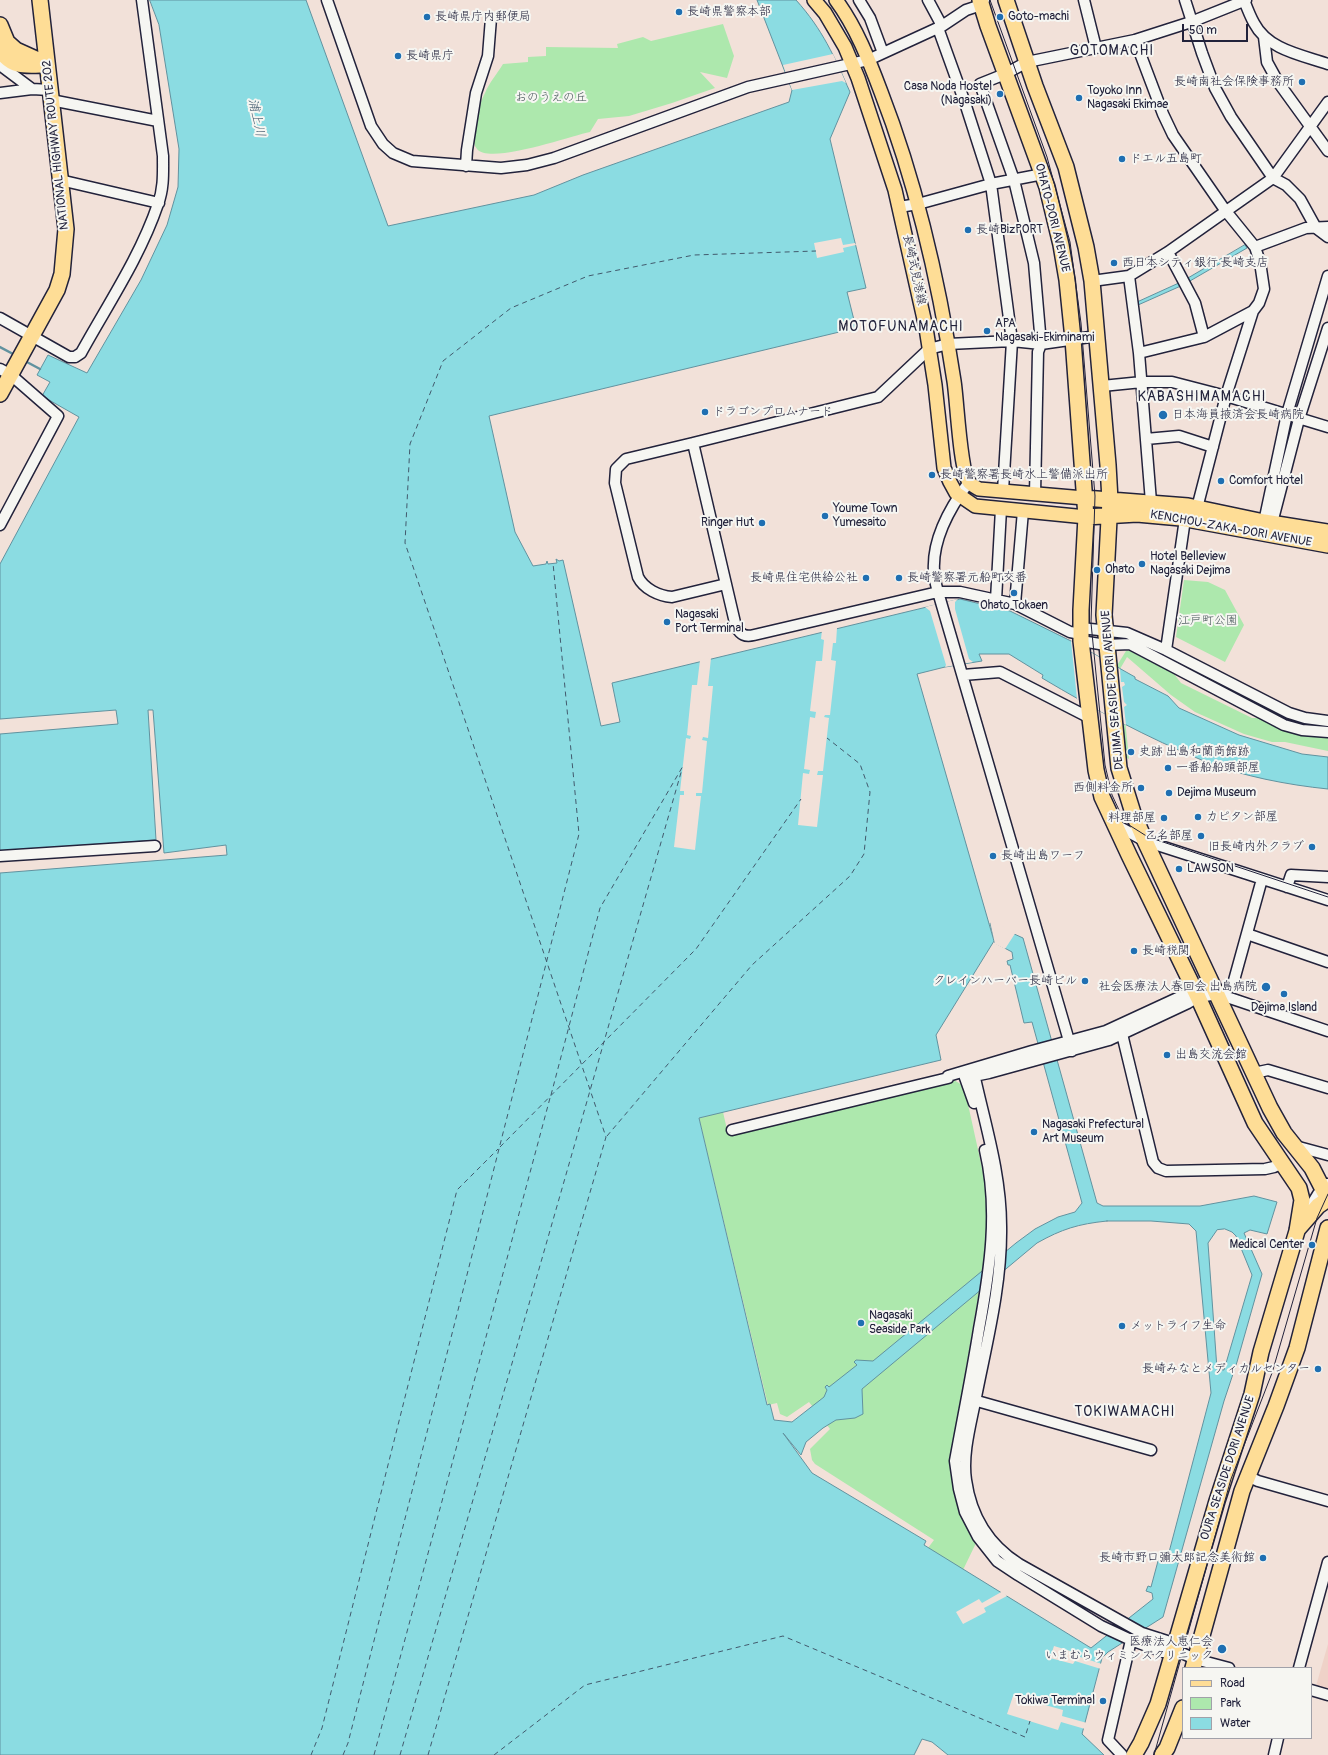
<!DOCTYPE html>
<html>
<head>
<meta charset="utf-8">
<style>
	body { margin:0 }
	#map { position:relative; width:1328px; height:1755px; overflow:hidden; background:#f2e1d9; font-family:Pangolin,sans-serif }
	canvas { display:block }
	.legend { position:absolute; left:1182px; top:1667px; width:130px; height:72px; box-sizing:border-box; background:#f6f6f2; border:1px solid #a1a1a9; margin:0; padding:5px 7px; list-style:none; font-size:12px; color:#22223b }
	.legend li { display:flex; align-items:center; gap:8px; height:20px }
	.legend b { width:20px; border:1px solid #a1a1a9 }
	.scale { position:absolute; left:1182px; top:24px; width:66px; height:18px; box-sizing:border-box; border:2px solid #22223b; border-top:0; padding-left:5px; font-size:12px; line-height:14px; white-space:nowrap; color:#22223b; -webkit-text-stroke:3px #f6f6f2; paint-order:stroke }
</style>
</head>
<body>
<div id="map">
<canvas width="1328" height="1755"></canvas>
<ul class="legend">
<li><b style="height:5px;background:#fedd96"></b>Road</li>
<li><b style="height:11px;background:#ade8ad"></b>Park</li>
<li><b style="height:11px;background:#8bdce2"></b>Water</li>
</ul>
<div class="scale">50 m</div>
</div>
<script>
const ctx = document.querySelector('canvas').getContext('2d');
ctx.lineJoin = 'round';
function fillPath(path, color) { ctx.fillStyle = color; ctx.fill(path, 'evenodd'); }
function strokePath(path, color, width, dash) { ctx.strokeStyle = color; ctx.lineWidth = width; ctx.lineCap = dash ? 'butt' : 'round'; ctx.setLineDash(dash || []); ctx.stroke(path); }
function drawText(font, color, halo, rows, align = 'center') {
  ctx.font = font + ' Pangolin,"Klee One",sans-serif'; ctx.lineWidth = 4; ctx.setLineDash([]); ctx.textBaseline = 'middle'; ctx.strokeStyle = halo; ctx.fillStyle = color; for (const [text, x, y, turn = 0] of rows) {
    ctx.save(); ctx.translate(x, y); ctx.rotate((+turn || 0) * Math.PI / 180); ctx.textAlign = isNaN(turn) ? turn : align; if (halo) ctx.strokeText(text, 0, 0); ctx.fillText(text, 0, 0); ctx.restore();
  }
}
const built = new Path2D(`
	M1328 1644V1690L1316 1686Z`);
const green = new Path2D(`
	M723 24 734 56 727 78 700 72 715 88 672 103 629 116 598 119 590 132C570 136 490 165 477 149 471 142 475 130 476 122 478 112 480 102 485 93 489 83 497 74 503 64L528 62V57L546 56V47L618 48 617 44 643 37 651 41Z
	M1184 580 1208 582 1225 590 1244 625 1225 662 1176 637Z
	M1126 651H1130L1174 674 1181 683 1252 718H1261L1307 735 1328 738V751L1285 742H1272L1244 734 1195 712 1171 695 1127 657 1120 669 1129 759 1127 758 1125 754 1116 667Z
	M952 1079 964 1086 984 1177 987 1215 985 1256 953 1445C949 1485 954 1508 977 1541L963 1570 928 1548 934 1540 815 1464 812 1460 810 1449 830 1429 809 1402 787 1417 780 1414 777 1403 768 1405 699 1118 723 1112 728 1134Z`);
const water = new Path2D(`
	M150 0H306L388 226 534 195 583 175 789 102 792 90 757 0H796C823 30 834 56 850 92L830 139 866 288 847 292 856 328 489 416 515 532 533 566 546 564 547 561 548 564 557 563 556 559 559 561 563 560 601 726 620 722 612 683 960 599 1010 611 1071 641 1135 677V679L1168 696 1179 708 1239 735 1302 754 1328 757V789C1288 785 1241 776 1204 761 1148 738 1094 709 1042 678L1043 675 1009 654H979L982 661 945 667 917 674 994 941 936 1035 941 1060 699 1118 767 1405 770 1404 774 1420 792 1422 824 1397 827 1390 825 1387 827 1385 829 1387 857 1365 854 1362 856 1360 873 1361 1016 1243 1035 1229 1058 1217 1075 1212 1082 1203 1032 1022 1024 1023 1010 965H1008L1007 961 1013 959 1012 952 995 943 990 923 1023 938 1097 1203 1103 1206H1200L1254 1196 1277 1202 1267 1234 1250 1230 1244 1233 1262 1274 1237 1362 1224 1401 1163 1617 1108 1652 1102 1658 1082 1734 1104 1755H948L932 1742 922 1739 914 1755H0V873L227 855 226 845 164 853 153 710H148L156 840 0 851V734L118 724 116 710 0 719V564L79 417 42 396 50 382 37 375 48 355 87 373 141 280 167 225 178 187 179 149 159 25ZM1107 1221H1151L1189 1224 1196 1231 1211 1393 1168 1556 1158 1561 1151 1587 1148 1586 1146 1591 1152 1593 1153 1599 1091 1648 924 1545 926 1541 812 1473 783 1433 801 1455 806 1442 823 1428 836 1420 855 1418 863 1414 862 1389 1037 1243C1062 1229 1078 1224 1107 1221ZM1225 1229 1232 1232 1236 1236 1252 1275 1224 1370 1217 1369 1208 1243 1217 1230Z
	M1245 245 1247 248 1183 285 1138 305 1137 302 1181 282Z`);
const pier = new Path2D(`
	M833 54 846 83 842 81 792 90 783 65Z
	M841 238 843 245 855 243 856 245 843 248 844 252 817 258 814 243Z
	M958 599 955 602V609L969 659 973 662 945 667 946 665 930 611 925 607Z
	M832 628H837L836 643H833L831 660 836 661 830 715H825L824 717 829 718 823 771H818L817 775H823L817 827 798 825 803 773 809 774 810 770 804 769 810 717 815 718 816 712 810 711 816 661H822L824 640 821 639 822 630Z
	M1071 641 1120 669 1121 682H1124L1125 685 1122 687 1124 702 1127 705 1124 707 1126 725 1077 699Z
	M708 658H711L708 686H713L708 738 703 737 702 740 707 741 702 793H696V796H701L695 850 674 847 680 795H684V791H680L686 738 690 739 691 736 687 735 692 685H697L700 660Z
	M990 921 1016 932 1005 949 995 944Z
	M1003 1591 1007 1596 984 1608 986 1612 963 1624 956 1612 979 1599 982 1603Z
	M1054 1646 1077 1653V1656L1102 1664 1101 1669 1075 1661 1073 1664 1050 1658Z
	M1013 1696 1063 1710 1062 1716 1087 1723 1085 1729 1061 1722 1058 1730 1007 1714Z`);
const stream = new Path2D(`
	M0 347 15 355
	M25 361 40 369`);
const ferry = new Path2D(`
	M551 1095 600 908 683 766
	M607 1136 752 965 850 876 864 854 870 792 860 764 827 738
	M500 1147 696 949 801 799
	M311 1755 322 1728 457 1190 498 1149
	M343 1755 348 1743 579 834 553 563
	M374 1755 550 1098
	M400 1755 682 769
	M428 1755 606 1137 405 543 410 444 443 361 511 308 588 276 694 255 816 251
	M494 1755 585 1685 783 1636 1025 1737 1030 1721`);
const minor = new Path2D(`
	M327 0 371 126 383 144 393 153 412 161 501 168 527 165 554 158 748 87 868 60 942 26 966 10 981 5 984 0
	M859 0 870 18 883 53
	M928 0 942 26
	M1084 0 1096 48
	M1185 0 1202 53 1215 88 1231 117 1273 178 1286 185 1300 199 1316 228 1328 237
	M1244 0C1247 8 1250 16 1254 23 1268 50 1302 55 1328 64
	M938 28 965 103 991 184 1012 341 1003 491
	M1264 37 1267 62 1278 82 1328 151
	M1135 40 1163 114 1173 135 1225 210 1255 247 1260 262 1264 289 1259 303 1253 311 1204 337 1139 353
	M0 65 32 89 50 90
	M0 93 32 89
	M51 100 158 121
	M466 166 467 150 476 93 488 56 491 18
	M60 180 159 203
	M899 207 918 204 991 184 1043 174
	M1255 247 1306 228 1328 227
	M1168 252 1195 303 1204 337
	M1129 276 1139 353 1151 502
	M1092 281 1129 276 1168 252 1273 178 1328 102
	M0 318 69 357H75L81 353C108 304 140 257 158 204 164 188 163 172 163 156L142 0
	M0 369 11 375 58 416 0 525
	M1102 386 1142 382H1172L1226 396 1328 427
	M1146 439 1179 436 1213 447
	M693 443 626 459 616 469 615 483 638 577C644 589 659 596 672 597L726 584
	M969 482C951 506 932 539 934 571 934 578 936 585 938 592L1072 1051
	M1035 494 1038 352 1041 344 1034 263 1014 180 980 84 1005 74 1027 62 1135 40 1191 22 1246 0
	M1197 508 1226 396 1253 311
	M1264 522 1287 414 1328 276
	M1272 523 1299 419 1328 328
	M996 600 1001 509
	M1015 604 1023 511
	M1081 628 1127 633 1166 650 1289 713 1305 718 1328 721
	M1081 634 1070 632 1015 604 960 592H938L754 635C745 637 741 635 736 627L693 443 878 397 929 349 948 344 1012 341 1041 344 1097 336
	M1081 641 1106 645 1130 644 1284 725 1302 730 1328 732
	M1166 650 1185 519
	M963 675 1000 672 1090 718
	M1114 824 1145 841 1328 900
	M0 856 155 846
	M1287 887 1291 875 1328 877
	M1247 934 1328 962
	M1218 994 1328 1031
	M1122 1034 1153 1162 1158 1168 1166 1171 1265 1169 1274 1167 1283 1163
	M973 1069C984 1121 1001 1172 1001 1226 1002 1284 987 1341 976 1397 971 1423 962 1454 966 1480 971 1516 989 1545 1019 1564L1142 1633 1167 1641 1173 1649 1195 1659 1229 1668
	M963 1072 974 1103
	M1254 1073 1268 1070 1328 1088
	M969 1077 989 1073 1109 1040 1188 1003 1198 997
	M732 1130 948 1078V1076L1032 1051 1106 1031 1184 995 1198 997 1218 994 1228 989 1233 984 1262 879
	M1295 1146 1328 1155
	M985 1150C999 1210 990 1269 979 1329 972 1373 963 1417 955 1461L959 1489 965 1512 978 1537 997 1561 1018 1575 1101 1626 1131 1640 1163 1652 1173 1649
	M1307 1212 1318 1194 1327 1184
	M970 1399 1151 1450
	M1247 1476 1258 1481 1328 1501
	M1299 1668 1328 1562
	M1311 1690 1328 1695
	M1122 1755 1108 1740 1131 1640
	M1274 1755 1278 1738`);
const major = new Path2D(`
	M814 0 825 13 845 47 858 78 895 190 926 328 935 385 944 468 950 482 956 493 975 506 1086 517
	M836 0C856 27 869 60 881 92 917 185 939 282 954 381 957 399 960 471 969 482 971 485 976 487 979 489L1084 498`);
const highway = new Path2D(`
	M980 0 988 26 1047 187 1061 245 1067 280 1073 339 1086 517 1081 610V641L1096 770 1102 797 1129 855 1198 997 1255 1123 1299 1188 1302 1200 1297 1231 1261 1352 1252 1394 1217 1501 1158 1704 1141 1743 1134 1755
	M1006 0 1035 86 1066 167 1086 247 1092 281 1108 465 1110 500 1104 615 1119 768 1133 813 1145 841 1270 1108 1284 1133 1312 1168 1328 1199
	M0 25 7 42 16 50 47 64
	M0 50C11 66 22 66 40 65
	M0 394 57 290 62 274 66 229 40 0
	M1084 498 1188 506 1264 522 1328 532
	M1086 517 1137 514 1181 518 1328 545
	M1297 1230 1318 1206 1328 1199
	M1193 1668 1242 1491 1276 1406 1297 1348 1328 1228
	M1162 1755 1167 1748 1183 1708`);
const tram = new Path2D(`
	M990 0 1047 157 1070 242 1081 323 1095 496 1091 623 1105 765 1112 795 1119 810 1129 825 1148 837 1328 897
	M1154 1755 1231 1479 1272 1373 1317 1218 1328 1194`);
const markers = [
	[679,12,4,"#1f6fb2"],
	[427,17,4,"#1f6fb2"],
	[1000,17,4,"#1f6fb2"],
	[398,56,4,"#1f6fb2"],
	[1302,82,4,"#1f6fb2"],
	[1000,94,4,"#1f6fb2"],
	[1079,98,4,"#1f6fb2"],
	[1122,159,4,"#1f6fb2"],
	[968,230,4,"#1f6fb2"],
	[1114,263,4,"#1f6fb2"],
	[987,331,4,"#1f6fb2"],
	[705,412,4,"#1f6fb2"],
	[1163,415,5,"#1f6fb2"],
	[932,475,4,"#1f6fb2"],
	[1221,481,4,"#1f6fb2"],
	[825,516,4,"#1f6fb2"],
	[762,523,4,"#1f6fb2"],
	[1142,564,4,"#1f6fb2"],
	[1097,570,4,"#1f6fb2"],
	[866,578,4,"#1f6fb2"],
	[899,578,4,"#1f6fb2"],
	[1014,593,4,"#1f6fb2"],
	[667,622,4,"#1f6fb2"],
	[1131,752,4,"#1f6fb2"],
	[1168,768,4,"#1f6fb2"],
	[1141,788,4,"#1f6fb2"],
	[1169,793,4,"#1f6fb2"],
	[1198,817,4,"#1f6fb2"],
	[1164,818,4,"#1f6fb2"],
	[1201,836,4,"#1f6fb2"],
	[1312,847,4,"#1f6fb2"],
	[993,856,4,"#1f6fb2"],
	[1179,869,4,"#1f6fb2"],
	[1134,951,4,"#1f6fb2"],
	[1085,981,4,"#1f6fb2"],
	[1266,987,5,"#1f6fb2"],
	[1284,994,4,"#1f6fb2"],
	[1167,1055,4,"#1f6fb2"],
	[1034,1132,4,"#1f6fb2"],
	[1312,1245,4,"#1f6fb2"],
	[861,1323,4,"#1f6fb2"],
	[1122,1326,4,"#1f6fb2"],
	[1318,1369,4,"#1f6fb2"],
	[1263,1558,4,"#1f6fb2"],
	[1222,1649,5,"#1f6fb2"],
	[1103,1701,4,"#1f6fb2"]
];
const poiNames = [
	["長崎県警察本部",687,12],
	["長崎県庁内郵便局",435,17],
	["Goto-machi",1008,17],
	["長崎県庁",406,56],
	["長崎南社会保険事務所",1294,82,"right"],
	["Casa Noda Hostel",992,87,"right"],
	["(Nagasaki)",992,101,"right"],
	["Toyoko Inn",1087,91],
	["Nagasaki Ekimae",1087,105],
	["ドエル五島町",1130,159],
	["長崎BizPORT",976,230],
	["西日本シティ銀行 長崎支店",1122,263],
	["APA",995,324],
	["Nagasaki-Ekiminami",995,338],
	["ドラゴンプロムナード",713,412],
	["日本海員掖済会長崎病院",1172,415],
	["長崎警察署長崎水上警備派出所",940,475],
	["Comfort Hotel",1229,481],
	["Youme Town",833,509],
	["Yumesaito",833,523],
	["Ringer Hut",754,523,"right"],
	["Hotel Belleview",1150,557],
	["Nagasaki Dejima",1150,571],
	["Ohato",1105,570],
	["長崎県住宅供給公社",858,578,"right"],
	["長崎警察署元船町交番",907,578],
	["Ohato Tokaen",1014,606,"center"],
	["Nagasaki",675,615],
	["Port Terminal",675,629],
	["史跡 出島和蘭商館跡",1139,752],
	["一番船船頭部屋",1176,768],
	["西側料金所",1133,788,"right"],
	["Dejima Museum",1177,793],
	["カピタン部屋",1206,817],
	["料理部屋",1156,818,"right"],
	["乙名部屋",1193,836,"right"],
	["旧長崎内外クラブ",1304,847,"right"],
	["長崎出島ワーフ",1001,856],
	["LAWSON",1187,869],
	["長崎税関",1142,951],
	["クレインハーバー長崎ビル",1077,981,"right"],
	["社会医療法人春回会 出島病院",1257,987,"right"],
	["Dejima Island",1284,1008,"center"],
	["出島交流会館",1175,1055],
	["Nagasaki Prefectural",1042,1125],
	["Art Museum",1042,1139],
	["Medical Center",1304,1245,"right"],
	["Nagasaki",869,1316],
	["Seaside Park",869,1330],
	["メットライフ生命",1130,1326],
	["長崎みなとメディカルセンター",1310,1369,"right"],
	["長崎市野口彌太郎記念美術館",1255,1558,"right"],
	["医療法人恵仁会",1213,1642,"right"],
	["いまむらウィミンズクリニック",1213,1656,"right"],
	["Tokiwa Terminal",1095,1701,"right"]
];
const parkNames = [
	["おのうえの丘",551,98],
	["江戸町公園",1208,621]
];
const streetNames = [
	["NATIONAL HIGHWAY ROUTE 202",56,145,-96],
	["OHATO-DORI AVENUE",1052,218,76],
	["長崎式見港線",914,270,78],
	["KENCHOU-ZAKA-DORI AVENUE",1231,529,10],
	["DEJIMA SEASIDE DORI AVENUE",1113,690,-95],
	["OURA SEASIDE DORI AVENUE",1228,1468,-72]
];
const waterNames = [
	["浦上川",256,118,78]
];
const quarterNames = [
	["GOTOMACHI",1112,51],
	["MOTOFUNAMACHI",901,327],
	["KABASHIMAMACHI",1202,397],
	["TOKIWAMACHI",1125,1412]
];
fillPath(built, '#efd2c8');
fillPath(green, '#ade8ad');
fillPath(water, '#8bdce2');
strokePath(water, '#61929f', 1);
fillPath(pier, '#f2e1d9');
strokePath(stream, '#61929f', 2.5);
strokePath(ferry, '#425a6d', 1, [5, 4]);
strokePath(minor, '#22223b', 13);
strokePath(major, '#22223b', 16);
strokePath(highway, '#22223b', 18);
strokePath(minor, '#f6f6f2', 10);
strokePath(major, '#fedd96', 13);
strokePath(highway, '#fedd96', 15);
strokePath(tram, '#22223b', 1);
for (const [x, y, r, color] of markers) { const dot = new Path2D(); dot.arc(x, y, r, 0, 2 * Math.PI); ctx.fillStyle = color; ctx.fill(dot); strokePath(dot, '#f6f6f2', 1.5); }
drawText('12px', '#22223b', '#f6f6f2', poiNames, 'left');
drawText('12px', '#455458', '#f6f6f2', parkNames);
drawText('12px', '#22223b', '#f6f6f2', streetNames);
drawText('italic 13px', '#425a6d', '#f6f6f2', waterNames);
ctx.letterSpacing = '1px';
drawText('14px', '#22223b', '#f6f6f2', quarterNames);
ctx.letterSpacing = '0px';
</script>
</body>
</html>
